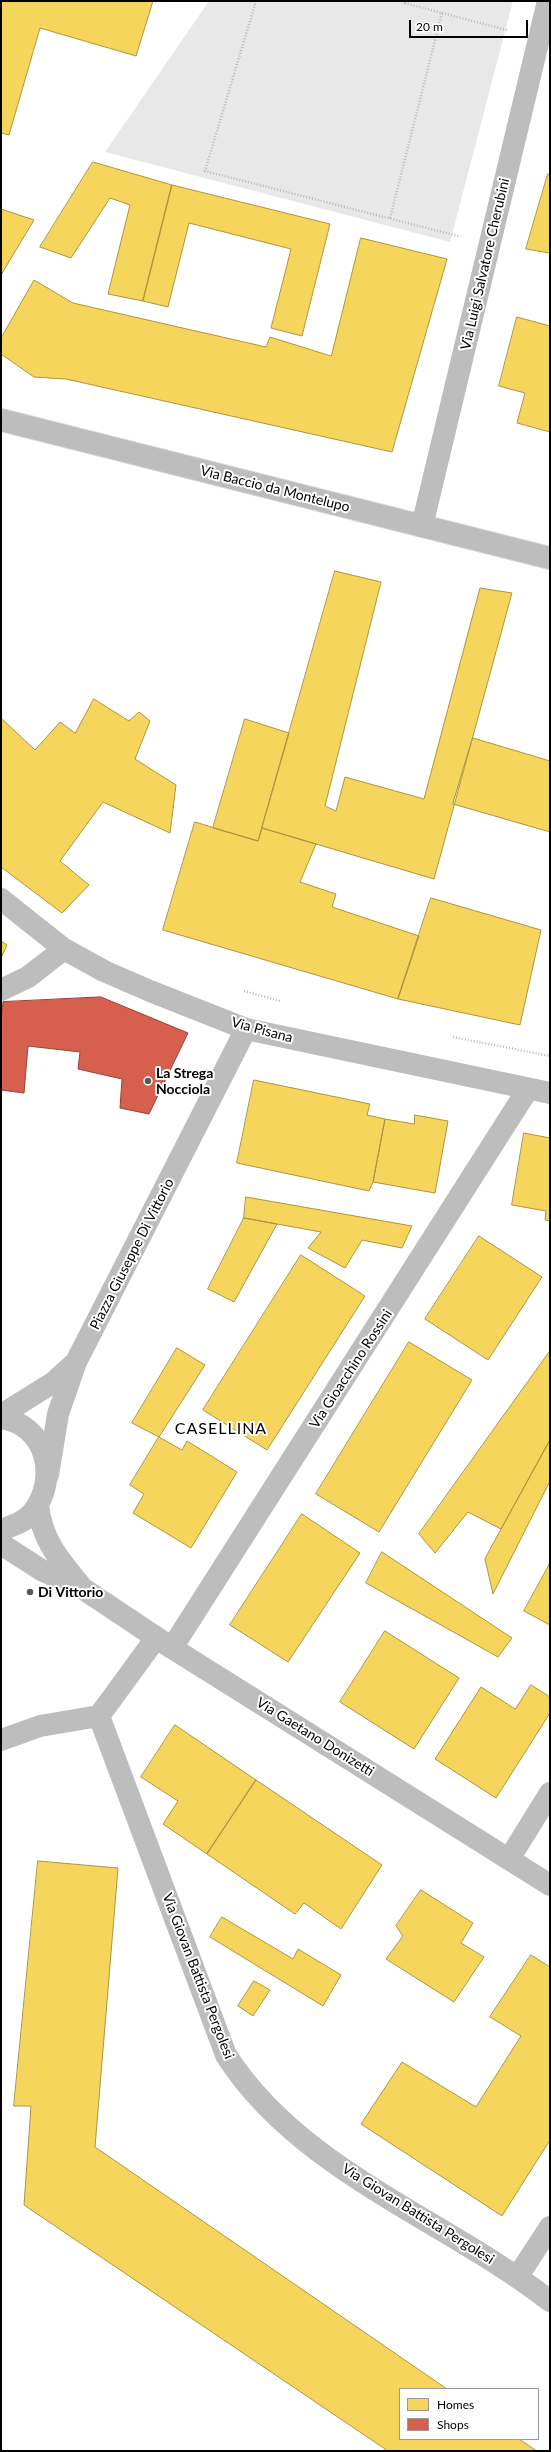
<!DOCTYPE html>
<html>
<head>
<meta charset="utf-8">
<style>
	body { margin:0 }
	#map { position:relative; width:551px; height:2452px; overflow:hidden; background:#fff; font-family:Lato,sans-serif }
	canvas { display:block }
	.frame { position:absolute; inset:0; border:2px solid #000; pointer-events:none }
	.legend { position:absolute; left:399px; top:2388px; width:140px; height:52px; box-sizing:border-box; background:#fff; border:1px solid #999; margin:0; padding:5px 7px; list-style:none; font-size:12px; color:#000 }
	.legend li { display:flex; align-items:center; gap:8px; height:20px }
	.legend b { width:20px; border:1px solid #999 }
	.scale { position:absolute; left:409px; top:20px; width:119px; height:18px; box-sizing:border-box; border:2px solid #000; border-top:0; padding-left:5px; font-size:12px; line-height:14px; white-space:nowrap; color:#000; -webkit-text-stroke:3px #fff; paint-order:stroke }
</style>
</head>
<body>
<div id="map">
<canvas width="551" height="2452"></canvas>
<div class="frame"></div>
<ul class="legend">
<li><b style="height:11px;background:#f6d55c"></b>Homes</li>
<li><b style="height:11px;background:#d6604d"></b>Shops</li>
</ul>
<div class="scale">20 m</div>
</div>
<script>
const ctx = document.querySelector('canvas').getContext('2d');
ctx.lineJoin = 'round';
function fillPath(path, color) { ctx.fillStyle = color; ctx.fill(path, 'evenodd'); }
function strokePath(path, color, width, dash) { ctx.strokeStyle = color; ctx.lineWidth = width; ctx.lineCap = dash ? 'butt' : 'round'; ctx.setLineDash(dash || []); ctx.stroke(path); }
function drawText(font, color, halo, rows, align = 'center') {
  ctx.font = font + ' Lato,sans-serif'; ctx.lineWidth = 4; ctx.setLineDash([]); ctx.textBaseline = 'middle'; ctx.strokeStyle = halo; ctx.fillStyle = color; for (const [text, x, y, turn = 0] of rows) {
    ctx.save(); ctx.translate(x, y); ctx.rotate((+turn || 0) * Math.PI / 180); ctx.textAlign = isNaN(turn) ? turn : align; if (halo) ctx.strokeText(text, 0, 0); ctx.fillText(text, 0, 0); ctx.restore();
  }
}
const green = new Path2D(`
	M209 1H513L450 242 105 152Z`);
const homes = new Path2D(`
	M1 1H153L136 56 40 28 9 135 1 133Z
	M93 162 172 185 143 301 108 294 130 205 110 198 71 258 40 247Z
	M548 174H550V253L526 249Z
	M172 185 330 224 302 336 271 328 291 249 189 223 168 307 143 301Z
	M1 209 34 220 1 275Z
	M361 238 447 259 392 452 66 379 34 377 1 354V338L34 280 73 303 266 347 270 337 331 356Z
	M517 317 550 326V432L517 423 525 393 499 386Z
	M335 571 381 582 325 806 336 811 345 777 424 799 480 588 512 593 434 879 262 828Z
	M94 699 129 721 139 712 150 721 135 759 176 785 170 833 103 802 60 861 89 885 62 913 1 867V718L35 750 60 722 75 733Z
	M245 719 289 733 258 841 213 828Z
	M473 738 550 761V832L453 804Z
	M195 822 258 841 262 828 316 844 300 882 336 894 332 907 419 936 398 999 163 930Z
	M431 898 541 930 520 1025 398 999Z
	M1 941 7 945 1 958Z
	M254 1080 370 1104 367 1115 385 1119 373 1182 369 1191 237 1163Z
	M415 1115 448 1121 435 1193 373 1182 385 1119 414 1124Z
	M524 1133 550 1138V1221L545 1220 546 1211 512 1205Z
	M246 1197 412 1226 402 1248 362 1240 345 1268 308 1248 321 1232 244 1218Z
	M244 1218 277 1224 234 1302 208 1289Z
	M479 1236 542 1277 488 1360 425 1319Z
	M301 1255 365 1296 267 1450 203 1410Z
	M409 1342 472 1380 379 1532 316 1494Z
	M177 1348 205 1365 159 1437 132 1423Z
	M550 1351V1440L501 1529 468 1512 435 1553 419 1534Z
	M159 1437 182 1450 187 1441 237 1472 191 1548 133 1513 144 1494 130 1485Z
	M550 1440V1481L493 1594 485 1559Z
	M302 1514 360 1553 288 1662 230 1625Z
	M382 1552 512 1638 498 1657 366 1583Z
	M550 1563V1625L524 1611Z
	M385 1631 459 1678 414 1749 340 1702Z
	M531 1685 550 1697V1713L496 1798 435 1759 481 1687 515 1709Z
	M175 1725 256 1780 207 1854 163 1824 178 1801 141 1777Z
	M256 1780 382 1865 341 1929 304 1903 295 1914 207 1854Z
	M38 1861 118 1868 95 2147 447 2389H400V2439H519L537 2451H388L24 2205 31 2106H14Z
	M421 1890 473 1923 461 1943 484 1957 454 2002 386 1959 403 1936 396 1926Z
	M222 1917 293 1959 298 1949 341 1975 323 2006 210 1937Z
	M531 1955 550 1967V2140L502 2216 361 2124 402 2062 476 2107 521 2036 490 2017Z
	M254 1981 270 1990 253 2016 238 2006Z`);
const shops = new Path2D(`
	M101 997 188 1033 149 1114 120 1108 122 1079 78 1069 80 1052 28 1046 24 1093 1 1090V1018L3 1002Z`);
const path = new Path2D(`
	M256 1 205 171 458 236
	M442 13 507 30
	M390 218 442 13 405 3 406 1
	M244 991 280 1001
	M453 1037 550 1056`);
const minor = new Path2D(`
	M422 526 548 1
	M1 899 64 949 104 971 150 991 246 1029 550 1093
	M1 990 28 977 64 949
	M1 1415 54 1382 75 1363
	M1 1418C47 1425 59 1478 33 1512 25 1522 12 1526 1 1530
	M48 1475 58 1414 76 1362 246 1029
	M38 1505C42 1540 58 1558 80 1585
	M1 1544 43 1571 82 1588 172 1648 550 1885
	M156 1638 99 1716 226 2055C299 2170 446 2220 550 2301
	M172 1648 528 1089
	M1 1740 40 1726 99 1716
	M509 1859 550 1793
	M518 2276 550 2227`);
const major = new Path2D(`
	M1 420 550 558`);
const markers = [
	[148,1081,4,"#595959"],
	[30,1592,4,"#595959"]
];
const streetNames = [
	["Via Luigi Salvatore Cherubini",485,264,-77],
	["Via Baccio da Montelupo",275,489,14],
	["Via Pisana",262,1030,15],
	["Piazza Giuseppe Di Vittorio",132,1254,-63],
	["Via Gioacchino Rossini",351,1369,-57],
	["Via Gaetano Donizetti",315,1737,32],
	["Via Giovan Battista Pergolesi",198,1976,69],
	["Via Giovan Battista Pergolesi",418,2214,32]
];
const poiNames = [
	["La Strega",156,1073],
	["Nocciola",156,1089],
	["Di Vittorio",38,1592]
];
const quarterNames = [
	["CASELLINA",221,1429]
];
fillPath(green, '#e8e8e8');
fillPath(homes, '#f6d55c');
strokePath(homes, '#ac9540', 1);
fillPath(shops, '#d6604d');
strokePath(shops, '#964336', 1);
strokePath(major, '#dbdbdb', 24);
strokePath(path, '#b8b8b8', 2.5, [1, 2]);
strokePath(minor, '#bdbdbd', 22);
strokePath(major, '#bdbdbd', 22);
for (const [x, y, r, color] of markers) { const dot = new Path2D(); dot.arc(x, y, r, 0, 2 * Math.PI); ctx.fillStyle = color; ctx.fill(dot); strokePath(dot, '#fff', 1.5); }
drawText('14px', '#000', '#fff', streetNames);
drawText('bold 14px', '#000', '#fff', poiNames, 'left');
ctx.letterSpacing = '1px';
drawText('16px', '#000', '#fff', quarterNames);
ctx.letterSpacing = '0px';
</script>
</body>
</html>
